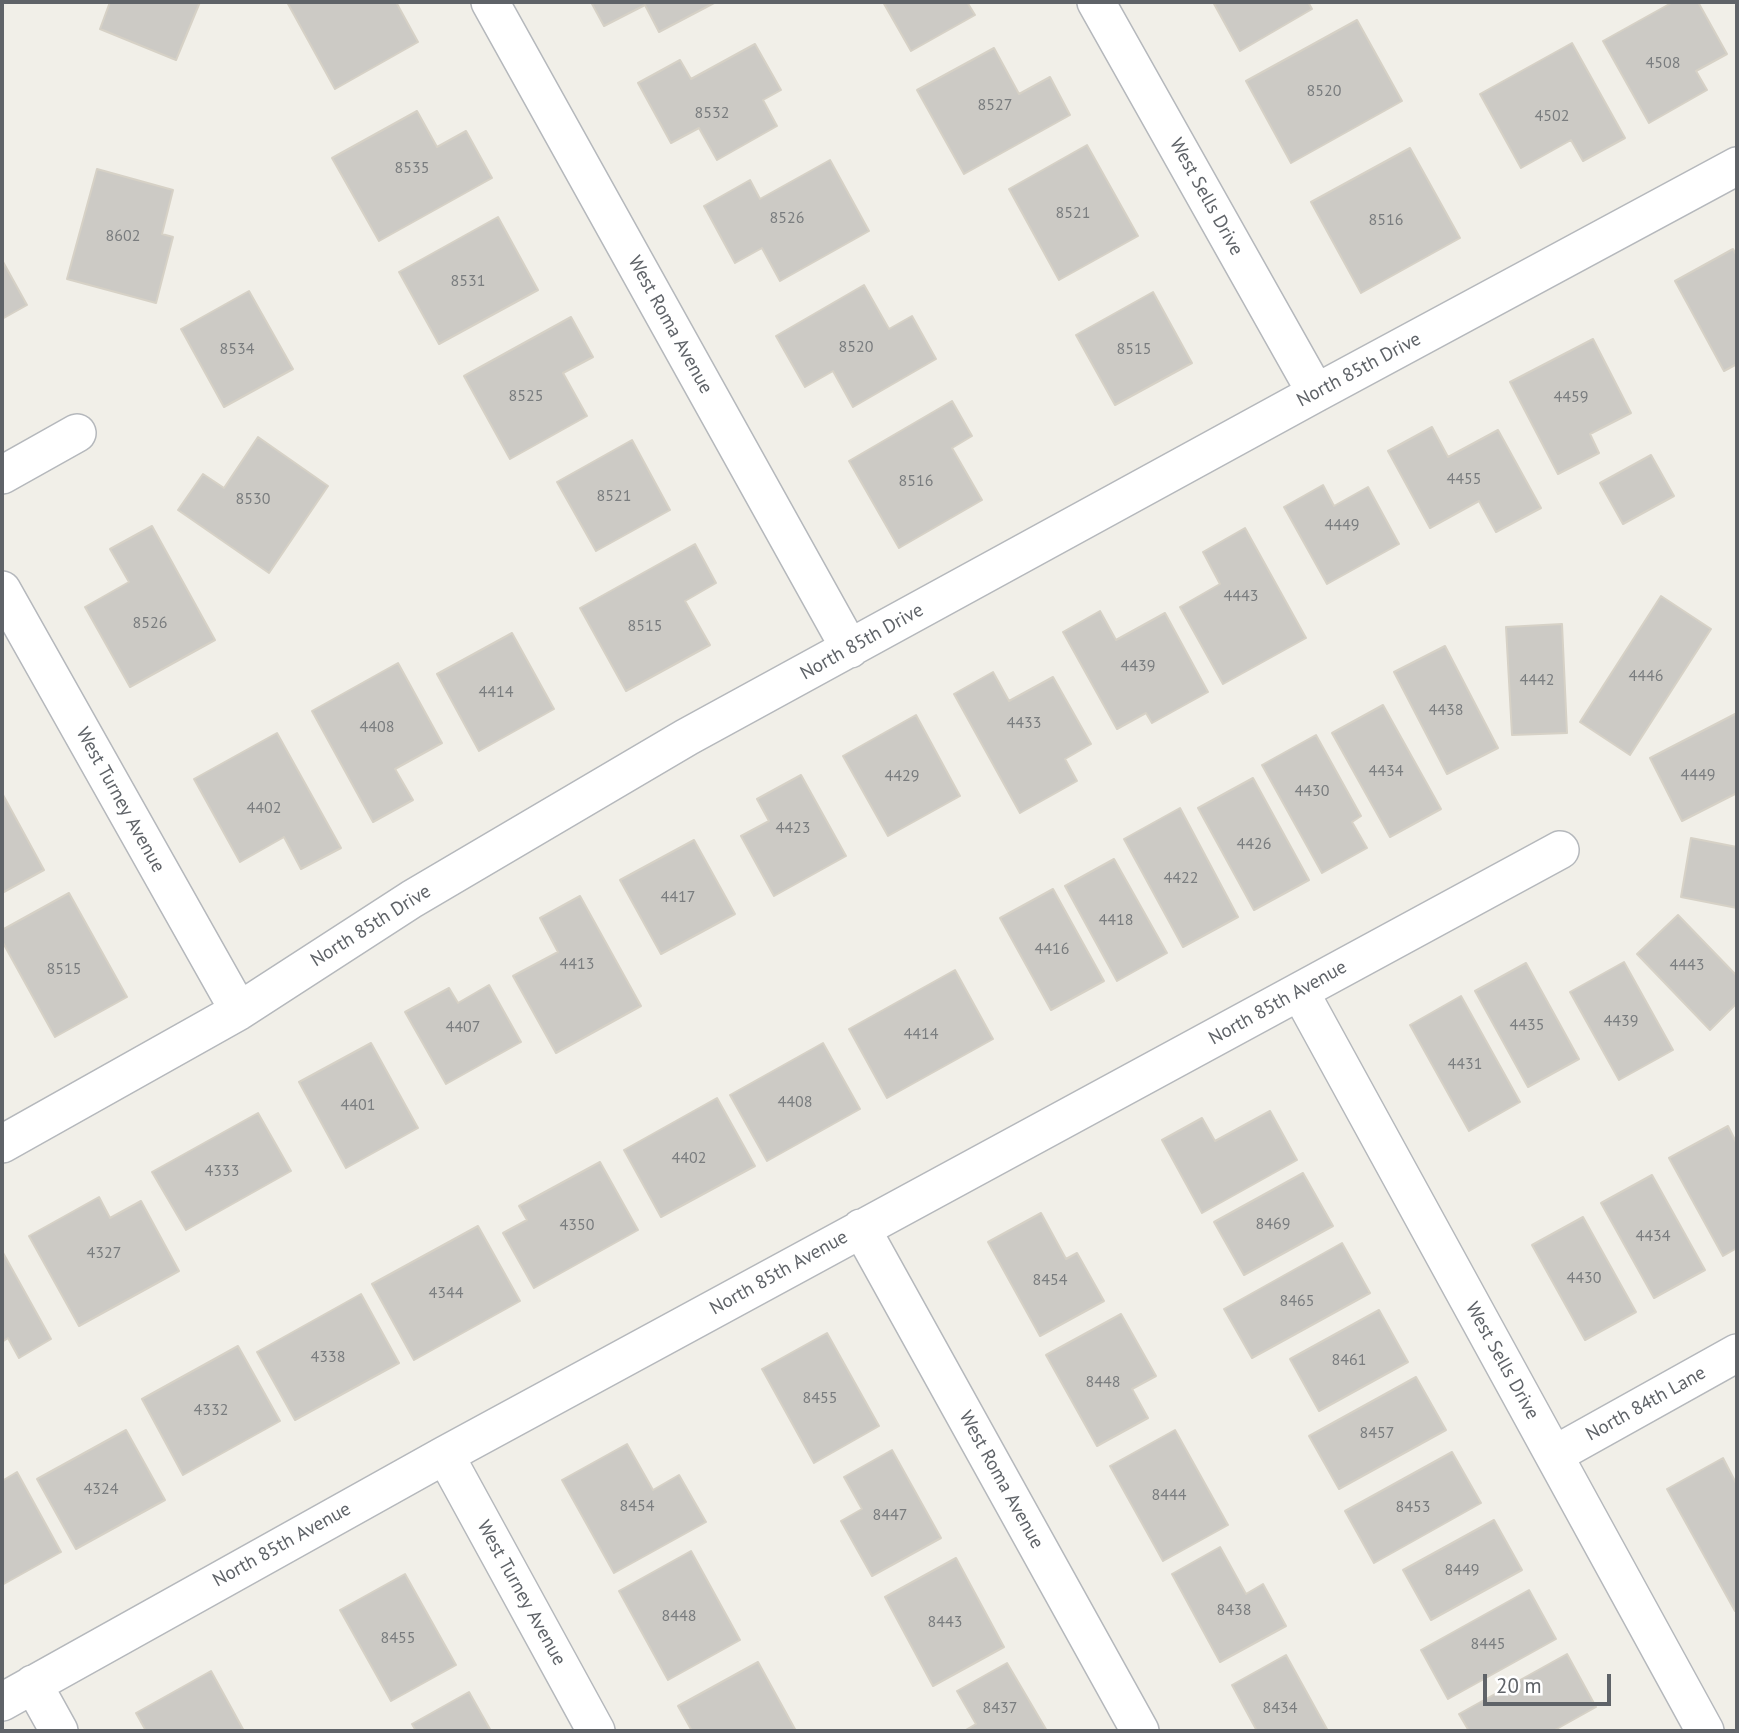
<!DOCTYPE html>
<html>
<head>
<meta charset="utf-8">
<style>
	body { margin:0 }
	#map { position:relative; width:1739px; height:1733px; overflow:hidden; background:#f1efe8; font-family:"PT Sans",sans-serif }
	canvas { display:block }
	.frame { position:absolute; inset:0; border:4px solid #5f6368; pointer-events:none }
	.scale { position:absolute; left:1483px; top:1674px; width:128px; height:32px; box-sizing:border-box; border:4px solid #5f6368; border-top:0; padding-left:9px; font-size:21px; line-height:24px; white-space:nowrap; color:#5f6368; -webkit-text-stroke:5px #fff; paint-order:stroke }
</style>
</head>
<body>
<div id="map">
<canvas width="1739" height="1733"></canvas>
<div class="frame"></div>
<div class="scale">20 m</div>
</div>
<script>
const ctx = document.querySelector('canvas').getContext('2d');
ctx.lineJoin = 'round';
function fillPath(path, color) { ctx.fillStyle = color; ctx.fill(path, 'evenodd'); }
function strokePath(path, color, width, dash) { ctx.strokeStyle = color; ctx.lineWidth = width; ctx.lineCap = dash ? 'butt' : 'round'; ctx.setLineDash(dash || []); ctx.stroke(path); }
function drawText(font, color, halo, rows, align = 'center') {
  ctx.font = font + ' "PT Sans",sans-serif'; ctx.lineWidth = 5; ctx.setLineDash([]); ctx.textBaseline = 'middle'; ctx.strokeStyle = halo; ctx.fillStyle = color; for (const [text, x, y, turn = 0] of rows) {
    ctx.save(); ctx.translate(x, y); ctx.rotate((+turn || 0) * Math.PI / 180); ctx.textAlign = isNaN(turn) ? turn : align; if (halo) ctx.strokeText(text, 0, 0); ctx.fillText(text, 0, 0); ctx.restore();
  }
}
const building = new Path2D(`
	M110 2H200L176 60 100 29Z
	M287 2H396L418 42 335 89Z
	M591 2H716L659 32 645 5 604 26Z
	M883 2H967L975 15 911 51Z
	M1213 2H1308L1312 9 1240 51Z
	M1673 2H1698L1727 54 1696 71 1707 90 1649 123 1603 41Z
	M1357 20 1402 101 1291 163 1246 81Z
	M1572 43 1625 138 1583 161 1571 140 1521 168 1480 94Z
	M755 44 781 90 763 100 777 126 717 160 699 128 671 143 638 83 680 60 691 79Z
	M994 48 1019 94 1050 77 1070 115 964 174 917 90Z
	M417 111 437 147 466 131 492 178 379 241 332 158Z
	M1087 145 1138 236 1059 280 1009 189Z
	M1410 148 1460 238 1361 293 1311 202Z
	M830 160 869 231 780 281 762 248 735 263 704 206 750 180 760 199Z
	M97 169 173 190 162 234 173 237 156 303 67 279Z
	M498 217 538 290 439 344 399 272Z
	M1733 249 1737 256V364L1724 371 1675 281Z
	M2 260 27 305 2 319Z
	M864 285 889 329 912 316 936 359 853 407 833 371 805 387 776 336Z
	M249 291 293 369 224 407 181 329Z
	M1153 292 1192 363 1115 405 1076 335Z
	M571 317 593 357 563 373 587 416 510 459 464 376Z
	M1593 339 1631 413 1590 434 1599 453 1558 474 1510 382Z
	M952 401 972 436 952 448 982 500 899 548 849 461Z
	M1432 427 1448 457 1498 430 1541 508 1496 532 1479 501 1430 528 1388 451Z
	M258 437 328 486 269 573 178 510 203 474 224 488Z
	M632 440 670 510 596 551 557 482Z
	M1651 455 1674 496 1623 524 1600 483Z
	M1323 485 1334 506 1368 487 1399 544 1327 584 1284 507Z
	M152 526 215 640 130 687 85 607 129 582 110 549Z
	M1245 528 1306 638 1223 684 1180 607 1220 584 1203 552Z
	M695 544 716 583 685 601 710 645 626 691 580 608Z
	M1661 596 1711 629 1630 755 1580 722Z
	M1100 611 1116 640 1165 613 1208 692 1152 723 1146 713 1117 729 1063 632Z
	M1562 624 1567 733 1512 735 1506 627Z
	M512 633 554 709 479 751 437 674Z
	M1445 646 1498 748 1447 774 1394 672Z
	M398 663 442 743 395 769 413 800 373 822 312 711Z
	M993 672 1009 701 1053 677 1091 744 1065 759 1077 781 1020 813 954 694Z
	M1383 705 1441 809 1390 837 1332 733Z
	M1737 713V793L1682 821 1650 758Z
	M916 715 960 796 888 836 843 756Z
	M277 733 341 848 301 869 284 837 240 862 194 779Z
	M1316 735 1361 816 1352 822 1367 848 1322 873 1262 765Z
	M801 775 846 856 774 896 741 836 769 821 757 799Z
	M1253 778 1309 880 1254 910 1198 808Z
	M2 793 44 870 2 893Z
	M1180 808 1238 917 1183 947 1124 839Z
	M1691 838 1737 847V908L1681 897Z
	M694 840 735 914 661 954 620 880Z
	M1114 859 1167 953 1117 981 1065 886Z
	M1053 889 1104 981 1051 1010 1000 918Z
	M69 893 127 997 55 1037 2 941V930Z
	M580 896 641 1006 556 1053 513 976 558 952 540 918Z
	M1678 915 1737 976V1003L1710 1030 1637 954Z
	M1624 962 1673 1050 1619 1080 1570 992Z
	M1526 963 1579 1059 1528 1087 1475 991Z
	M955 970 993 1039 887 1098 849 1029Z
	M489 985 521 1042 446 1084 405 1012 449 988 458 1003Z
	M1461 996 1520 1102 1469 1131 1410 1025Z
	M371 1043 418 1128 346 1168 299 1082Z
	M823 1043 860 1109 767 1161 730 1095Z
	M717 1098 755 1166 661 1217 624 1150Z
	M1270 1111 1297 1160 1202 1213 1162 1140 1202 1118 1215 1141Z
	M258 1113 291 1171 186 1230 152 1172Z
	M1728 1126 1737 1144V1248L1723 1256 1669 1158Z
	M600 1162 638 1230 534 1288 503 1233 527 1220 519 1206Z
	M1303 1173 1333 1226 1244 1275 1214 1222Z
	M1652 1175 1705 1270 1654 1298 1601 1203Z
	M99 1197 110 1218 141 1201 179 1271 79 1326 29 1236Z
	M1041 1213 1066 1259 1077 1253 1104 1301 1040 1336 988 1242Z
	M1583 1217 1636 1312 1585 1340 1532 1245Z
	M478 1226 520 1301 414 1360 372 1284Z
	M1342 1243 1370 1293 1252 1358 1224 1309Z
	M2 1251 51 1339 19 1358 8 1338 2 1342Z
	M361 1294 399 1363 295 1420 257 1352Z
	M1379 1310 1408 1362 1319 1411 1290 1359Z
	M1121 1314 1156 1376 1132 1389 1148 1418 1097 1446 1046 1355Z
	M827 1333 879 1426 814 1463 762 1369Z
	M238 1346 280 1421 183 1475 142 1399Z
	M1416 1377 1446 1430 1339 1489 1309 1436Z
	M126 1430 165 1500 76 1549 37 1479Z
	M1175 1430 1228 1525 1163 1561 1110 1466Z
	M627 1444 653 1490 679 1475 706 1522 614 1573 562 1480Z
	M892 1450 941 1538 872 1576 841 1521 862 1509 844 1477Z
	M1452 1452 1481 1503 1374 1563 1345 1511Z
	M1723 1458 1737 1485V1609L1735 1611 1667 1489Z
	M17 1472 61 1552 2 1585V1481Z
	M1494 1520 1522 1570 1431 1620 1403 1570Z
	M1220 1547 1246 1594 1263 1584 1286 1626 1220 1662 1172 1574Z
	M691 1551 740 1640 668 1680 619 1591Z
	M956 1558 1004 1647 933 1686 885 1597Z
	M405 1574 456 1665 391 1701 340 1610Z
	M1529 1590 1556 1639 1448 1699 1421 1650Z
	M1567 1654 1596 1707 1553 1731H1469L1459 1714Z
	M1286 1655 1328 1731H1257L1232 1685Z
	M758 1662 796 1731H692L678 1706Z
	M1007 1663 1047 1731H964L976 1724 957 1691Z
	M211 1671 244 1731H146L136 1713Z
	M469 1692 491 1731H416L412 1724Z`);
const street = new Path2D(`
	M490 2 850 649
	M1096 2 1316 393
	M2 475 77 433
	M2 590 239 1011
	M1300 992 1705 1731
	M2 1144 239 1011 412 899 687 737 1316 393 1737 166
	M861 1228 1140 1731
	M445 1455 596 1731
	M1554 1455 1737 1353
	M33 1684 59 1731
	M2 1702 445 1455 1560 850`);
const numberNames = [
	["4508",1663,63],
	["8520",1324,91],
	["8527",995,105],
	["8532",712,113],
	["4502",1552,116],
	["8535",412,168],
	["8521",1073,213],
	["8526",787,218],
	["8516",1386,220],
	["8602",123,236],
	["8531",468,281],
	["8520",856,347],
	["8534",237,349],
	["8515",1134,349],
	["8525",526,396],
	["4459",1571,397],
	["4455",1464,479],
	["8516",916,481],
	["8521",614,496],
	["8530",253,499],
	["4449",1342,525],
	["4443",1241,596],
	["8526",150,623],
	["8515",645,626],
	["4439",1138,666],
	["4446",1646,676],
	["4442",1537,680],
	["4414",496,692],
	["4438",1446,710],
	["4433",1024,723],
	["4408",377,727],
	["4434",1386,771],
	["4449",1698,775],
	["4429",902,776],
	["4430",1312,791],
	["4402",264,808],
	["4423",793,828],
	["4426",1254,844],
	["4422",1181,878],
	["4417",678,897],
	["4418",1116,920],
	["4416",1052,949],
	["4413",577,964],
	["4443",1687,965],
	["8515",64,969],
	["4439",1621,1021],
	["4435",1527,1025],
	["4407",463,1027],
	["4414",921,1034],
	["4431",1465,1064],
	["4408",795,1102],
	["4401",358,1105],
	["4402",689,1158],
	["4333",222,1171],
	["8469",1273,1224],
	["4350",577,1225],
	["4434",1653,1236],
	["4327",104,1253],
	["4430",1584,1278],
	["8454",1050,1280],
	["4344",446,1293],
	["8465",1297,1301],
	["4338",328,1357],
	["8461",1349,1360],
	["8448",1103,1382],
	["8455",820,1398],
	["4332",211,1410],
	["8457",1377,1433],
	["4324",101,1489],
	["8444",1169,1495],
	["8454",637,1506],
	["8453",1413,1507],
	["8447",890,1515],
	["8449",1462,1570],
	["8438",1234,1610],
	["8448",679,1616],
	["8443",945,1622],
	["8455",398,1638],
	["8445",1488,1644],
	["8437",1000,1708],
	["8434",1280,1708]
];
const streetNames = [
	["West Sells Drive",1206,197,61],
	["West Roma Avenue",670,325,61],
	["North 85th Drive",1359,370,-28],
	["North 85th Drive",862,642,-29],
	["West Turney Avenue",120,800,61],
	["North 85th Drive",371,926,-32],
	["North 85th Avenue",1278,1003,-29],
	["North 85th Avenue",779,1273,-29],
	["West Sells Drive",1502,1361,61],
	["North 84th Lane",1646,1404,-29],
	["West Roma Avenue",1001,1480,61],
	["North 85th Avenue",282,1545,-29],
	["West Turney Avenue",521,1593,61]
];
fillPath(building, '#cccac5');
strokePath(building, '#d6d1c6', 2);
strokePath(street, '#b5b8bc', 40);
strokePath(street, '#fff', 37);
drawText('16px', '#7a7d7f', null, numberNames);
drawText('19px', '#5f6368', '#fff', streetNames);
</script>
</body>
</html>
